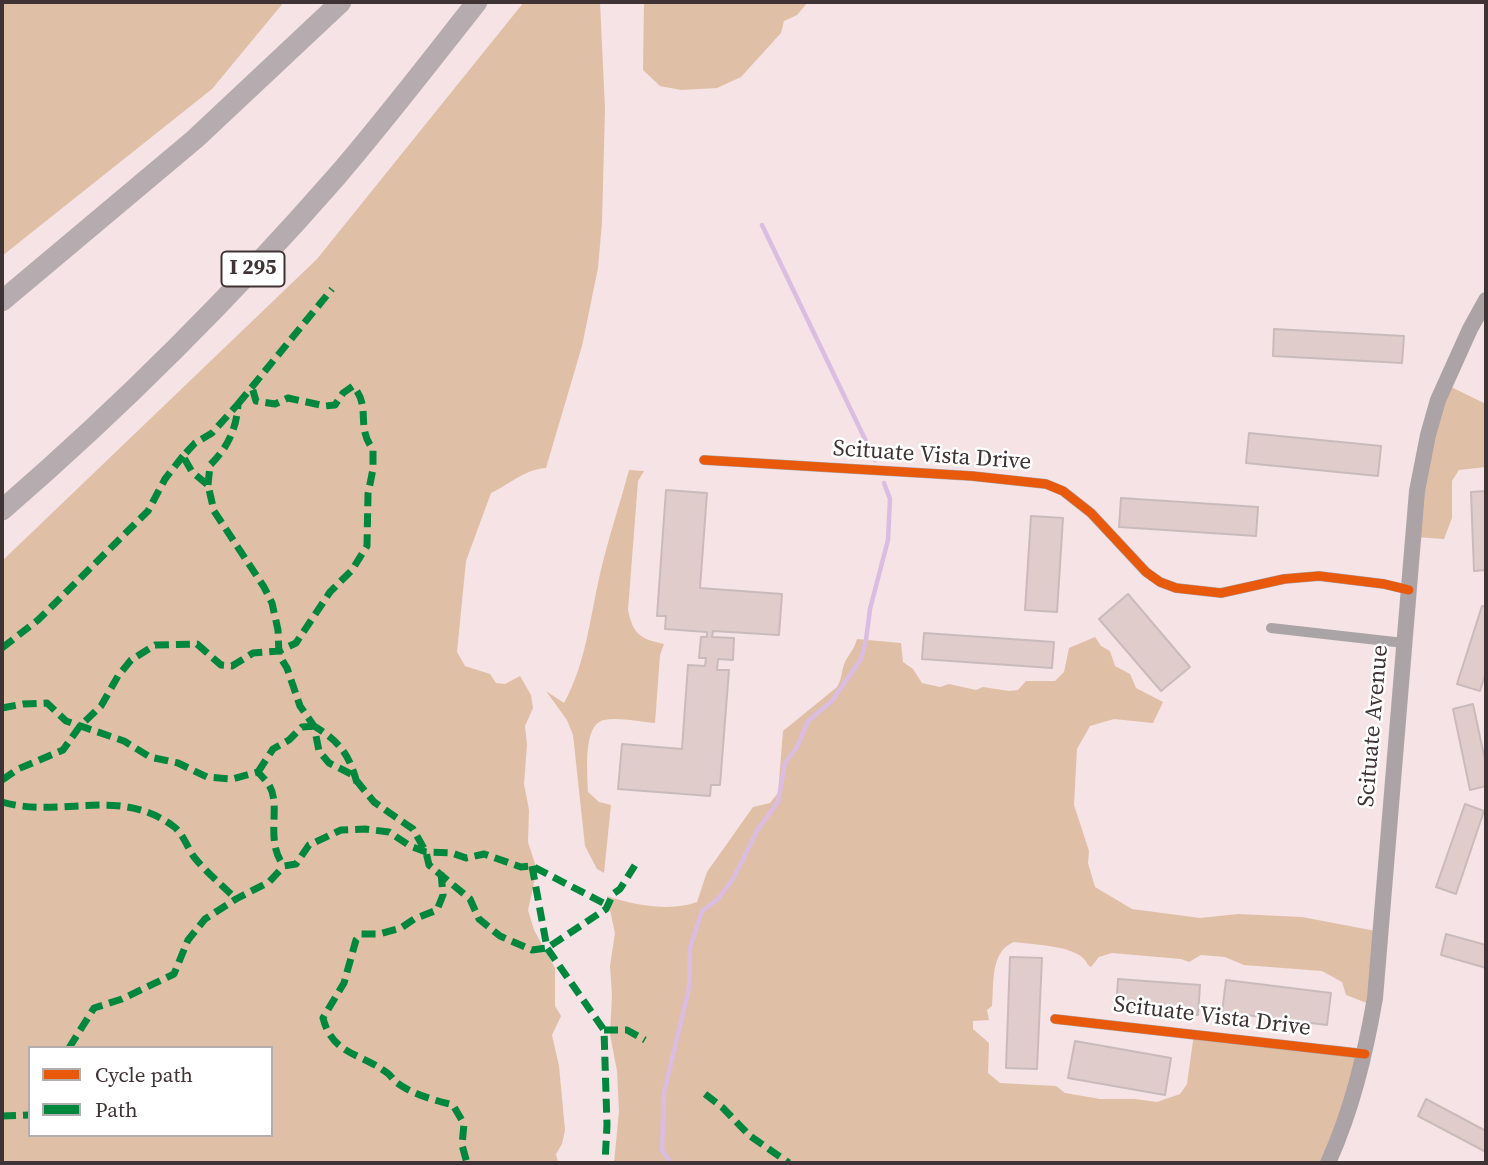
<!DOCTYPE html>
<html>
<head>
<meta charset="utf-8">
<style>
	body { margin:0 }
	#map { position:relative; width:1488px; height:1165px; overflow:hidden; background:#f5e3e5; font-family:"Source Serif 4",serif }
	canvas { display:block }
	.frame { position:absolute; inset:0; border:4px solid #403335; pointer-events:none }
	.legend { position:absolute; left:28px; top:1046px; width:245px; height:91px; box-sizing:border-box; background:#fff; border:2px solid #b3adae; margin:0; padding:9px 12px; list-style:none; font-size:21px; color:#403335 }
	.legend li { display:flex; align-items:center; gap:14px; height:35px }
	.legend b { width:35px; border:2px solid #b3adae }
</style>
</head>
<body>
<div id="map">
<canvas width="1488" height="1165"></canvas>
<div class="frame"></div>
<ul class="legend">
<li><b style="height:9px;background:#e8590c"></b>Cycle path</li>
<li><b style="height:9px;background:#00873e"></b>Path</li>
</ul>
</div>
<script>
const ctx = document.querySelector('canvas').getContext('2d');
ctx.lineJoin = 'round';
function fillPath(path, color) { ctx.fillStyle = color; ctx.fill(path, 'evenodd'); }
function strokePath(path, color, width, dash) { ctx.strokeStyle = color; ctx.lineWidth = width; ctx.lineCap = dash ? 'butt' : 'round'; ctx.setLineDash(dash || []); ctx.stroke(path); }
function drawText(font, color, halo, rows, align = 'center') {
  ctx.font = font + ' "Source Serif 4",serif'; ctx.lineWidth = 5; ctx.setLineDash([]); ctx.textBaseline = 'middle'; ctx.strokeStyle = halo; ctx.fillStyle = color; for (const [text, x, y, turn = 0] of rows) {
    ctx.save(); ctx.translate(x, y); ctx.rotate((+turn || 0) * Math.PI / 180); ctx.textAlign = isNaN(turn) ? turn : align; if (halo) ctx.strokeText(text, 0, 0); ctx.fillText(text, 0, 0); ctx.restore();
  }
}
const forest = new Path2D(`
	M2 2H284L212 89 2 256Z
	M524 2H600L605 109 602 222 598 268 582 346 546 468C525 469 510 484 491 493L466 561 457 652 465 666 490 674 496 683 505 684 520 676 531 695 533 708 525 726 527 745 524 784 529 810 528 842 537 870 528 910 534 930 555 968V1006L561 1016 552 1035 559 1066 565 1130 562 1144 556 1154 558 1163H2V561L317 259ZM30 1048H271V1135H30Z
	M644 2H808L797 15 784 21 781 33 741 77 717 88 681 90 660 86 643 70Z
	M1447 385 1486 404V467L1459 470 1452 481V518L1444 539 1415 537 1418 496Z
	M629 470 644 471 638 481 628 610C633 634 640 639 664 644L660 655 655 723C640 722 619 717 604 720 582 725 588 774 588 792L599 802 611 805 604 873 597 869 585 846 573 735 567 720 546 691 564 703C586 663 590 618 600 574 608 539 620 504 629 470Z
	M1095 637 1101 646 1110 651 1115 666 1130 674 1136 688 1163 702 1153 723 1114 719 1090 726 1077 749 1074 805 1089 851 1088 863 1095 887 1132 909 1200 918 1238 914 1302 917 1381 932 1372 1005 1346 995 1342 982 1322 971 1244 965 1225 957 1201 955 1189 962 1181 959 1112 953 1099 957 1091 967 1088 965C1081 945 1034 945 1014 942 990 951 994 984 992 1006L987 1010 989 1020 973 1021V1029L989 1043 988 1073 1000 1083 1056 1086 1065 1093 1100 1099H1135L1157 1102 1180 1094 1187 1084 1194 1034 1364 1055 1330 1163H614L619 1111 617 1071 610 1034 612 995 610 966 615 933 607 896C633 905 671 912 697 902L707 872 753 807 770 803 778 793 783 731 837 687C842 679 841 673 844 665 846 657 854 651 857 639L901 643 903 662 913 669 922 683 940 687 949 684 976 690 983 687 1009 691 1018 690 1026 681H1055L1064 672 1069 648Z`);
const stream = new Path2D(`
	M762 225 875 460
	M671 1163 662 1150 664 1093 689 988 690 948 702 911 718 899 733 879 758 829 778 802 785 763 797 747 808 721 832 701 861 659 866 640 870 609 888 540 890 499 884 483`);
const building = new Path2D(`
	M1274 329 1404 336 1402 363 1273 356Z
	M1249 433 1381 446 1378 476 1246 463Z
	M666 490 707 493 700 588 782 594 779 635 713 631 712 637 734 638 733 660 718 659 717 670H729L720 785H711L710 796 618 789 622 744 682 749 688 665 705 666 706 658H699L701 637H707V632L665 629 666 616H657Z
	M1486 491V570L1474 571 1471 492Z
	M1121 498 1258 507 1256 536 1119 527Z
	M1031 516 1063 518 1057 612 1025 610Z
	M1128 594 1190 667 1161 691 1099 619Z
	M1482 606 1486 607V672L1480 691 1457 684Z
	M924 633 1054 642 1052 668 922 659Z
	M1473 704 1486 765V786L1470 790 1453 709Z
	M1465 804 1484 811 1456 894 1436 887Z
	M1446 934 1486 945V968L1441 955Z
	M1010 957 1042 958 1037 1069 1006 1068Z
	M1118 979 1200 985 1198 1015 1116 1009Z
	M1226 980 1331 993 1327 1025 1222 1012Z
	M1075 1041 1171 1058 1165 1095 1068 1078Z
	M1426 1099 1486 1131V1152L1418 1116Z`);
const minor = new Path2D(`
	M704 460 972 476 1046 484 1063 491 1091 513 1146 572 1160 582 1176 588 1221 593 1284 579 1319 576 1384 584 1409 590
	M1271 628 1404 643
	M1055 1019 1365 1054`);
const secondary = new Path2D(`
	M1328 1163C1352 1110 1365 1055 1375 998L1417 491 1428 435 1438 400 1470 329 1486 300`);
const motorway = new Path2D(`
	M2 301 195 139 341 2
	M2 510C121 407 233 295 337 176 386 119 431 60 477 2`);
const quiet = new Path2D(`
	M238 404 332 289
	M208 485 210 465C227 449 237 428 238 404L212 433 195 443 183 456 192 472 208 485 214 511 264 587 272 603 278 630 279 655 287 668 300 706 314 726
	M2 648 38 620 148 511 165 479 183 456
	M2 708 23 704 47 703 66 721 124 741 150 757 178 763 207 777 232 779 258 772C261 776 266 780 269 785 282 806 264 841 284 866L296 864 309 845 341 830 365 829 389 832 410 846 426 852 452 853 466 858 484 854 521 867 532 866 609 906
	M258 772 273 749 289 740 302 727 314 726
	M2 780 18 769 63 750 80 726 101 706 118 676 131 660 155 645 197 644 221 665 232 666 253 653 279 651 296 643 330 592 352 570 367 546 368 494 373 469V449C355 427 372 407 353 386L343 393 335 405 325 406 288 398 275 404 256 401 252 387
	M357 783C349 754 340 742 314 726L319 751 329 763 351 774 374 802 413 829 426 852 429 865 470 899 479 919 500 936 532 950 547 948 606 909 613 894 620 889 637 862
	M2 802C60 819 119 786 173 826 183 833 187 847 194 857 206 872 222 885 236 899
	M532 866 547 948 604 1030 607 1125 605 1163
	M441 873 443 895 437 910 414 919 401 928 379 934H361L356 940 344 983 323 1018C332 1054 360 1053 386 1072 391 1075 393 1080 397 1083 414 1095 434 1100 453 1105L464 1124 462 1145 467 1163
	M604 1030H627L645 1040
	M69 1048 94 1008 122 999 174 974 188 940 205 919 236 899 269 882 284 866
	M705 1094 722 1107 750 1136 789 1163
	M2 1116 30 1115`);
const cycleway = new Path2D(`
	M704 460 972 476 1046 484 1063 491 1091 513 1146 572 1160 582 1176 588 1221 593 1284 579 1319 576 1384 584 1409 590
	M1055 1019 1365 1054`);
const shields = [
	[253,269,63]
];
const shieldNames = [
	["I 295",253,269]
];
const streetNames = [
	["Scituate Vista Drive",932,456,4],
	["Scituate Avenue",1374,726,-85],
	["Scituate Vista Drive",1212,1017,7]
];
fillPath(forest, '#e0bfa7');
strokePath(stream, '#dbbde2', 4.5);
fillPath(building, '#e0ccca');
strokePath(building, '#c9bbbb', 2);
strokePath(minor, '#aaa4a6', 10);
strokePath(secondary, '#aba3a5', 16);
strokePath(motorway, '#b6abae', 21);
strokePath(quiet, '#00873e', 7, [14, 7]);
strokePath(cycleway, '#e8590c', 9);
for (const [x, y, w] of shields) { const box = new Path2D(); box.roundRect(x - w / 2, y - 17.5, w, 35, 5); ctx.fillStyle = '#fff'; ctx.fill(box); strokePath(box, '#403335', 2); }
drawText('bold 21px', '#403335', null, shieldNames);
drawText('23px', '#403335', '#fff', streetNames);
</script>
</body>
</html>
